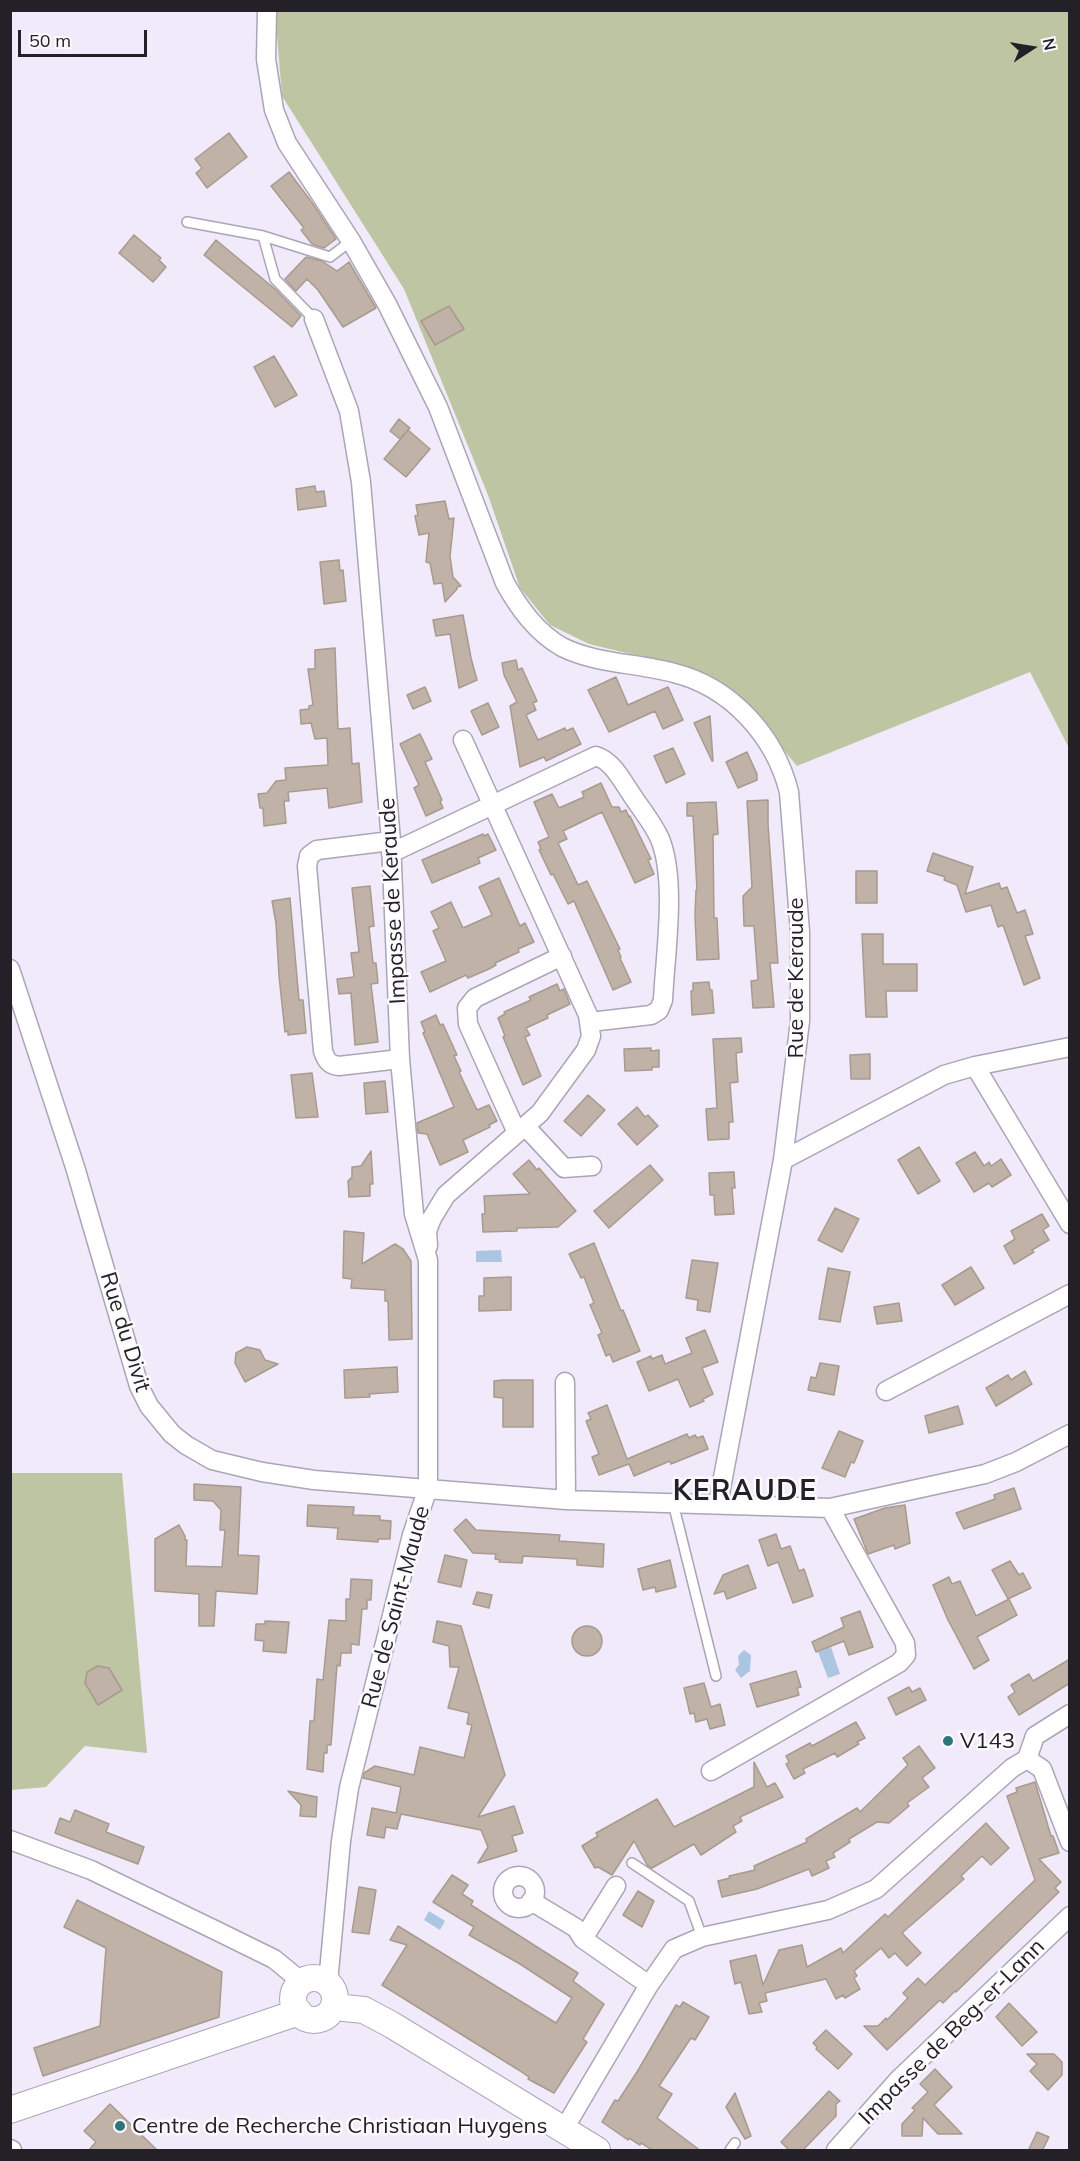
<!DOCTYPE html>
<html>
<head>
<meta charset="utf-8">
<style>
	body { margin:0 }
	#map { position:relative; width:1080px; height:2161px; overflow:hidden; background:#f0eafb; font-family:Mulish,sans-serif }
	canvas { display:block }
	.frame { position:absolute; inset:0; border:12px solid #232127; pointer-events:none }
	.north { position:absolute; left:1002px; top:18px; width:60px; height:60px; -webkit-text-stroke:4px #fbfafd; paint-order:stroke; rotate:78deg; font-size:16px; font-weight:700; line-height:24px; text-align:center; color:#232127 }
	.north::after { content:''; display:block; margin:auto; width:21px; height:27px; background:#232127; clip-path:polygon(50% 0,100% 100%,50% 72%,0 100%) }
	.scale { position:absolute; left:18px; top:30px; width:129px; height:27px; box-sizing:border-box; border:3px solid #232127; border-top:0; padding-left:8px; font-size:18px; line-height:21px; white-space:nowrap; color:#232127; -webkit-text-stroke:4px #fbfafd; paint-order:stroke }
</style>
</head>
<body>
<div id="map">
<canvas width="1080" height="2161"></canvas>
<div class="frame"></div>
<div class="north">N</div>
<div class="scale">50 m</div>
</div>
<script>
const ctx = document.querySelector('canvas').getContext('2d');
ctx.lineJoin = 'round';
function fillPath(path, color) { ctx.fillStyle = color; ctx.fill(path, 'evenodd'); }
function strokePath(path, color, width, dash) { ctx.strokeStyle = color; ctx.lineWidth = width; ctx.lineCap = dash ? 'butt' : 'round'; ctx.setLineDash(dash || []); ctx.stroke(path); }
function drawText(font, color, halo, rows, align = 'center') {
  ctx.font = font + ' Mulish,sans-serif'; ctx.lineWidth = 5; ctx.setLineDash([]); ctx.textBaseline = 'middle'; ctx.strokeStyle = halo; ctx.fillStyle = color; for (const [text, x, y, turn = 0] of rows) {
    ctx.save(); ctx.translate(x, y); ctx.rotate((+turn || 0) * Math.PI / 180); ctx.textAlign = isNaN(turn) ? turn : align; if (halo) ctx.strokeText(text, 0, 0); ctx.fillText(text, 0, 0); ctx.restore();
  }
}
const green = new Path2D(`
	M275 11H1069V748L1030 672 797 766 746 705 696 670 589 644 550 625 520 588 488 495 404 289 282 96Z
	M11 1473H122L147 1753 85 1746 46 1787 11 1790Z`);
const water = new Path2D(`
	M501 1250 502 1262H476V1251Z
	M831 1647 840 1674 828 1678 818 1652Z
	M744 1650 751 1655 750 1671 741 1678 735 1670 739 1665 738 1656Z
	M429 1911 445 1921 440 1930 424 1920Z`);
const building = new Path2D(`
	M229 133 247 157 207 188 196 173 202 168 195 159Z
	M289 172 313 204 336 239 324 248 312 244 301 230 304 228 271 186Z
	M134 235 161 258 159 260 166 267 153 282 119 253Z
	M216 240 275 289 301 316 292 327 204 255Z
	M306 257 322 261 337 271 349 262 376 308 343 327 318 290 307 279 296 291 285 279Z
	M449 306 464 329 435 345 421 321Z
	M274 356 297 395 275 407 254 367Z
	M399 419 410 428 400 439 390 431Z
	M408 430 430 449 406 477 384 459Z
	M315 486 316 492 324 491 326 506 298 510 296 489Z
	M445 501 449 519 454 518 450 556 453 577 461 586 457 587V589L445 602 442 583 434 584 430 563 426 562 429 533 419 535 415 516 418 515 416 505Z
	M339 560 340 571 343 570 346 601 324 604 320 562Z
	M463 615 471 658 477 680 459 688 450 634 436 636 433 620Z
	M335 648 338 729 350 728 352 764 359 763 362 802 329 808 327 788 288 792 289 801H284L286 823 264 826 263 808H260L258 794 267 793 276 781 286 780 285 768 328 765 327 738 315 739 311 723 301 724 300 710 309 709V706L313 705 308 669H315V650Z
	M516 660 518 670 522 668 537 701 533 703 536 710 526 715 538 740 565 728 566 731 573 728 581 744 546 761 544 757 520 767 510 706 517 702 504 675 502 663Z
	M616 677 628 705 668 687 683 720 663 729 655 711 609 732 588 690Z
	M425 687 431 701 413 709 407 695Z
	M488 703 499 727 482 735 471 711Z
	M710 716 713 761H712L694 723Z
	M420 734 432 759 425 762 442 800 440 801 443 808 426 816 414 788 419 785 400 744Z
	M673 748 685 774 666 783 654 756Z
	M747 752 757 774V780L738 788 726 762Z
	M601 783 612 807H619L621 812 626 810 629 817 630 816 651 859 648 860 654 874 635 883 602 812 563 831 567 839 558 843 578 885 587 881 620 949 618 950 621 957 620 958 631 982 613 990 574 901 568 904 553 874 551 875 539 850 541 849 538 842 549 837 534 802 552 794 559 808 584 797 582 792Z
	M768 800V824L778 963H770L774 1007 753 1008 751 981 758 980 754 926H744L743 896 752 887 747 801Z
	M716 802 718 834 713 835 714 918H717L719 959 697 960 695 916 696 890H697L693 816H687V803Z
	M483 834 484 836 488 834 496 850 478 858 480 863 432 883 422 860Z
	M933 853 973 867 965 894 999 883 1001 889 1007 887 1017 913 1025 910 1033 934 1025 936 1040 978 1024 985 1003 925 998 927 991 905 966 912 957 885 944 880 945 877 927 871Z
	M856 871H877V903H856Z
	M499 878 520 926 525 923 534 942 518 949 519 952 495 963 496 965 489 969 468 978 466 975 430 992 421 972 446 961 433 931 439 928 431 912 451 902 463 928 492 915 479 887Z
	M370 886 374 926 369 927 373 963H376L378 983 371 984 378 1042 355 1045 351 993 339 994 337 979 354 977 351 953 359 952 352 888Z
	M290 898 299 1000H303L306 1033 288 1035V1031L285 1032 279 976 276 923 272 901Z
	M862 934H883V964H917V991H886L887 1017H866Z
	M709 982 710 990H712L714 1013 692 1015 691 991H693V983Z
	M557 984 560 991 564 989 570 1004 547 1015 548 1018 526 1028 530 1035 525 1037 541 1076 523 1085 503 1037 505 1036 498 1018 505 1014 504 1012 531 1000 529 997Z
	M436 1015 440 1025 443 1024 457 1055 454 1056 461 1071 459 1072 477 1110 489 1105 497 1121 489 1125 490 1127 463 1140 468 1152 440 1165 427 1134 418 1133 417 1123 454 1107 423 1033 425 1032 421 1022Z
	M741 1038 742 1052 736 1053 738 1082 730 1083 733 1122H729V1139L708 1140 706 1109 717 1108 713 1039Z
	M651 1048V1051L659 1050V1067H652V1070L625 1071 624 1049Z
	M870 1054V1079H851L850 1055Z
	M312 1073 318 1117 296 1118 291 1075Z
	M385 1081 388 1112 366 1114 364 1083Z
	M588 1095 605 1110 581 1136 564 1121Z
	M637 1107 645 1117 648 1115 658 1126 637 1145 618 1124Z
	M919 1147 940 1181 918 1194 898 1160Z
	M371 1151 373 1184H370V1196L349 1197 348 1181 352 1177V1167L361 1166Z
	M975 1152 984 1166 989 1162 991 1166 1001 1159 1011 1175 992 1187 989 1183 974 1192 956 1163Z
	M529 1160 537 1170 539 1168 576 1211 558 1227 517 1228V1231L483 1232 482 1214H485L484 1196 530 1194 513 1174Z
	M650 1165 663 1180 609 1228 594 1211Z
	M734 1172 735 1188H732L734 1214 715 1215 714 1195H710L709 1173Z
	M835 1208 859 1219 842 1252 818 1240Z
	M1042 1214 1049 1226 1043 1230 1049 1240 1032 1250 1034 1252 1014 1264 1004 1246 1015 1239 1011 1231Z
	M344 1231 364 1233 362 1264 395 1244 403 1249 411 1261 412 1339 389 1340 388 1301H385V1290L351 1288 352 1279 343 1278Z
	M594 1243 621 1311 623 1310 640 1351 613 1362 610 1354 606 1356 598 1335 602 1333 590 1305 594 1303 584 1277 581 1278 569 1254Z
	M692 1260 718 1263 710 1312 697 1310 698 1300 686 1298Z
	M971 1267 984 1288 955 1305 942 1285Z
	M828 1268 850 1272 840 1322 819 1319Z
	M511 1277V1310L479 1311V1296H484V1278Z
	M899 1303 902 1321 877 1324 874 1307Z
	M705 1330 718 1362 702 1368 713 1394 703 1399 704 1401 690 1407 678 1379 649 1391 637 1362 651 1356 652 1359 662 1355 665 1364 692 1353 686 1338Z
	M247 1347 260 1350 265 1360 278 1364 245 1382 235 1363 236 1353Z
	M820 1363 839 1366 834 1395 808 1390 811 1377 816 1378Z
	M397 1367 398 1392 369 1394 370 1397 345 1398 344 1370Z
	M1025 1371 1032 1384 996 1406 986 1388 1008 1375 1011 1380Z
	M503 1380H533V1427H503V1398L494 1397V1381Z
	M607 1405 627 1459 687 1434 689 1438 695 1435 697 1438 703 1436 708 1449 671 1464 670 1461 634 1476 629 1464 599 1475 592 1457 599 1454 586 1421 591 1419 588 1413Z
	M958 1406 963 1424 929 1433 925 1416Z
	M839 1431 863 1441 854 1463 851 1462 845 1477 822 1468Z
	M194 1484 241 1487 238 1555 259 1556 257 1594 216 1591 214 1626H199V1594L155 1591V1539L179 1525 185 1536V1540H187L186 1566 222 1567 225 1530H220L221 1510 213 1501 194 1500Z
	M1014 1488 1021 1509 964 1529 956 1513 995 1499 994 1495Z
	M308 1505 354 1507 353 1515 380 1516V1520L391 1521 390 1539H378V1542L337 1539 338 1528 307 1526Z
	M905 1505 910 1543 895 1549 894 1545 868 1554 854 1519 885 1508Z
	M466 1519 476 1530 560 1535 559 1541 604 1544 603 1567 577 1565V1559L523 1556 522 1563 499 1562 500 1560 495 1559 496 1554 473 1553 454 1530Z
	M776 1534 781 1549 790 1546 799 1571 804 1569 813 1596 793 1603 778 1562 768 1566 759 1540Z
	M445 1555 467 1560 461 1587 438 1582Z
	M670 1560 676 1587 656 1592 655 1587 643 1590 638 1569Z
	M1010 1561 1019 1575 1023 1573 1031 1588 1008 1599 992 1570Z
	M748 1565 756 1588 727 1599 724 1591 714 1594 723 1575Z
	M949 1577 952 1584 960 1581 976 1616 1009 1599 1017 1615 977 1637 989 1660 974 1669 948 1620 933 1585Z
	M351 1579 372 1580 371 1600H367V1609H362L359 1645 351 1644V1653H341L340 1666 337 1665 331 1745H327V1753H324L323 1772 307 1769 310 1721H314L317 1679 323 1680 329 1620 346 1621V1599H350Z
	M477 1592 492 1595 489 1608 473 1604Z
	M860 1611 873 1647 849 1655 844 1641 816 1652 812 1642 844 1627 841 1618Z
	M265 1621 289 1622 286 1653 263 1651 264 1641 255 1640 256 1624H265Z
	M437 1621 461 1626 505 1775 478 1817 514 1806 523 1833 512 1836 517 1851 478 1863 488 1847 481 1830 401 1814 397 1829 386 1827 384 1838 367 1835 372 1808 396 1813 401 1787 363 1778 364 1773 375 1766 414 1775 420 1747 464 1758 472 1725 467 1724 469 1713 448 1708 459 1667H450L449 1646 433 1642Z
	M572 1641a15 15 0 1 1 30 0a15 15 0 1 1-30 0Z
	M1070 1659V1683L1019 1715 1008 1697 1015 1692 1011 1685 1029 1674 1033 1681Z
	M98 1666 109 1668 122 1690 98 1705 85 1683 87 1672Z
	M796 1671 801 1687 797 1688 799 1695 757 1707 750 1684Z
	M704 1683 711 1707 720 1704 725 1725 710 1729 707 1719 696 1722 694 1713 690 1714 684 1688Z
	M909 1687 912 1692 920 1688 926 1700 896 1715 888 1698Z
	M856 1722 865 1738 857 1742 859 1744 837 1757 835 1753 803 1769 805 1773 794 1779 786 1764 789 1762 786 1756 810 1743 812 1746Z
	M919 1746 935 1768 922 1778 929 1787 907 1803 909 1806 889 1823 877 1822 849 1839 850 1842 833 1853 835 1857 826 1861 829 1868 812 1876 809 1869 757 1889 722 1897 718 1881 730 1878 729 1876 755 1870 754 1866 807 1842 806 1839 857 1808 860 1812 908 1765 903 1758Z
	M754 1762 767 1787 775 1783 783 1797 740 1817 742 1821 733 1826 736 1832 701 1855 694 1844 652 1868 647 1865 634 1841 612 1875 598 1867 595 1868 582 1846 598 1836 596 1833 657 1799 674 1827 754 1787Z
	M1035 1782 1051 1836H1053L1059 1853 1039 1859 1061 1882 1055 1888 1059 1892 956 1992 955 1991 943 2003 940 2000 887 2050 864 2026H878L886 2018 887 2020 908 1998 903 1993 918 1978 925 1985 1035 1880 1007 1796 1017 1792 1016 1788Z
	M288 1791 317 1797 316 1817 300 1816 301 1805Z
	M75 1810 109 1824 106 1832 144 1847 138 1864 55 1833 60 1818 70 1822Z
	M986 1823 1009 1848 991 1865 982 1856 961 1876 964 1879 902 1933 921 1953 907 1966 895 1953 889 1958 881 1948 854 1971 857 1976 854 1978 860 1989 845 1998 843 1995 836 1999 826 1979 765 1993 767 2001 759 2003 762 2012 749 2014 741 1982 735 1984 730 1961 756 1955 763 1985 779 1950 802 1945 807 1967 841 1948 843 1953 885 1914 888 1917Z
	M452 1875 468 1885 462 1894 473 1901 471 1905 578 1973 573 1981 604 2004 583 2039 587 2042 554 2093 528 2079 529 2077 517 2069 382 1985 407 1945 390 1940 398 1926 556 2023 572 1998 520 1964 469 1935 474 1927 433 1902Z
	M359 1887 376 1890 369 1934 352 1932Z
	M638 1891 654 1901 642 1927 623 1915Z
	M77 1900 222 1972 219 2017 43 2076 34 2048 100 2026 106 1948 64 1927Z
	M683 2002 709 2017 695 2040 691 2038 659 2086 672 2094 657 2118 701 2151H654L641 2143 640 2145 629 2138 628 2140 602 2122 615 2100 618 2101 637 2072 676 2005 680 2007Z
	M1009 2003 1037 2032 1022 2046 996 2017Z
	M826 2030 852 2054 838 2069 816 2049 817 2047 813 2043Z
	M1027 2054H1054L1062 2062V2075L1048 2090 1030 2071 1037 2064Z
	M935 2069 952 2087 934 2105 962 2134H938L923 2118 922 2136H902V2124L915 2110 912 2108 928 2092 920 2084Z
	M829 2091 840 2101 836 2104V2116L802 2151H790L781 2142Z
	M735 2093 751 2136 745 2139 726 2107Z
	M110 2104 158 2151H88L96 2142 84 2131Z
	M1037 2132 1049 2137 1042 2151H1028Z`);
const lane = new Path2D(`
	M187 222 263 236 275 279 314 319
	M263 236 330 257 351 241
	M673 1503 716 1676
	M632 1863 689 1901 702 1937
	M730 2150 735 2143`);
const street = new Path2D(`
	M267 10 266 59 274 110 287 143 351 241 387 304 438 407 505 583C519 608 536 632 562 647 596 664 638 663 674 673 731 687 775 736 789 792L800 932V1021L783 1160 718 1504
	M314 319 349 411 361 482 391 841 400 1059 414 1214 428 1260V1488L412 1535 349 1788 341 1841 328 1983
	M391 841 317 850 309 856 307 866 323 1051C326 1060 329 1065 339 1066L400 1059
	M391 853 596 756C612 761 621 779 630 792 640 808 653 823 660 839 677 881 665 955 663 1000L659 1010 651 1015 590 1022
	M10 969 75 1167 139 1386 149 1406 172 1434 186 1445 212 1460 262 1472 314 1480 566 1500 830 1508 985 1474 1016 1462 1070 1434
	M975 1066 1070 1224
	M525 1126 564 1168 592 1166
	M517 1133 468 1024 467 1008 475 998 562 956
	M783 1160 944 1075 975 1066 1070 1047
	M428 1246 427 1231 432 1218 446 1195 540 1113 586 1050 591 1036 588 1015 463 740
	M565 1382 566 1500
	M886 1391 1070 1294
	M1027 1759 1042 1769 1070 1842
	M711 1771 899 1663 906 1655 905 1643 830 1508
	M10 1840 91 1870 217 1931 274 1959 302 1982
	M503 1892a16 16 0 1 1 32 0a16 16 0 1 1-32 0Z
	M531 1901 576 1928 583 1939 649 1985
	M583 1939 616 1886
	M564 2129 649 1985 674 1949 702 1937 828 1910 876 1889 1012 1768 1027 1759 1035 1736 1070 1714
	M10 2149 12 2150
	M836 2150 899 2079 1070 1916`);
const secondary = new Path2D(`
	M293 1999a21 21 0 1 1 42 0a21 21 0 1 1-42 0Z
	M334 2007 364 2010 392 2025 597 2150
	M10 2110 299 2012`);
const markers = [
	[948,1741,6,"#2c757c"],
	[120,2126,6,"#2c757c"]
];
const streetNames = [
	["Impasse de Keraude",393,901,-93],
	["Rue de Keraude",796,978,-90],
	["Rue du Divit",125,1332,73],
	["Rue de Saint-Maude",396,1607,-75],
	["Impasse de Beg-er-Lann",952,2032,-45]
];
const poiNames = [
	["V143",960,1741],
	["Centre de Recherche Christiaan Huygens",132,2126]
];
const districtNames = [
	["KERAUDE",745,1492]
];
fillPath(green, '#bdc5a2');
fillPath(water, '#acc6e2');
fillPath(building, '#c0b2a6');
strokePath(building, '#a89a8e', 1.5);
strokePath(lane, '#aba5b5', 12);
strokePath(street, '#aba5b5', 21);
strokePath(secondary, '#aba5b5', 28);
strokePath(lane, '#fff', 9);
strokePath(street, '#fff', 18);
strokePath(secondary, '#fff', 26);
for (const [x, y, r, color] of markers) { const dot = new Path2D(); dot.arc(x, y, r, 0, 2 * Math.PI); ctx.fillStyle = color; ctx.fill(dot); strokePath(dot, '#fbfafd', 2); }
drawText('22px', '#232127', '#fbfafd', streetNames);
drawText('22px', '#232127', '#fbfafd', poiNames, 'left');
ctx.letterSpacing = '1.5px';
drawText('bold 28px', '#232127', '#fbfafd', districtNames);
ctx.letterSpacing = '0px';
</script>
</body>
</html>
